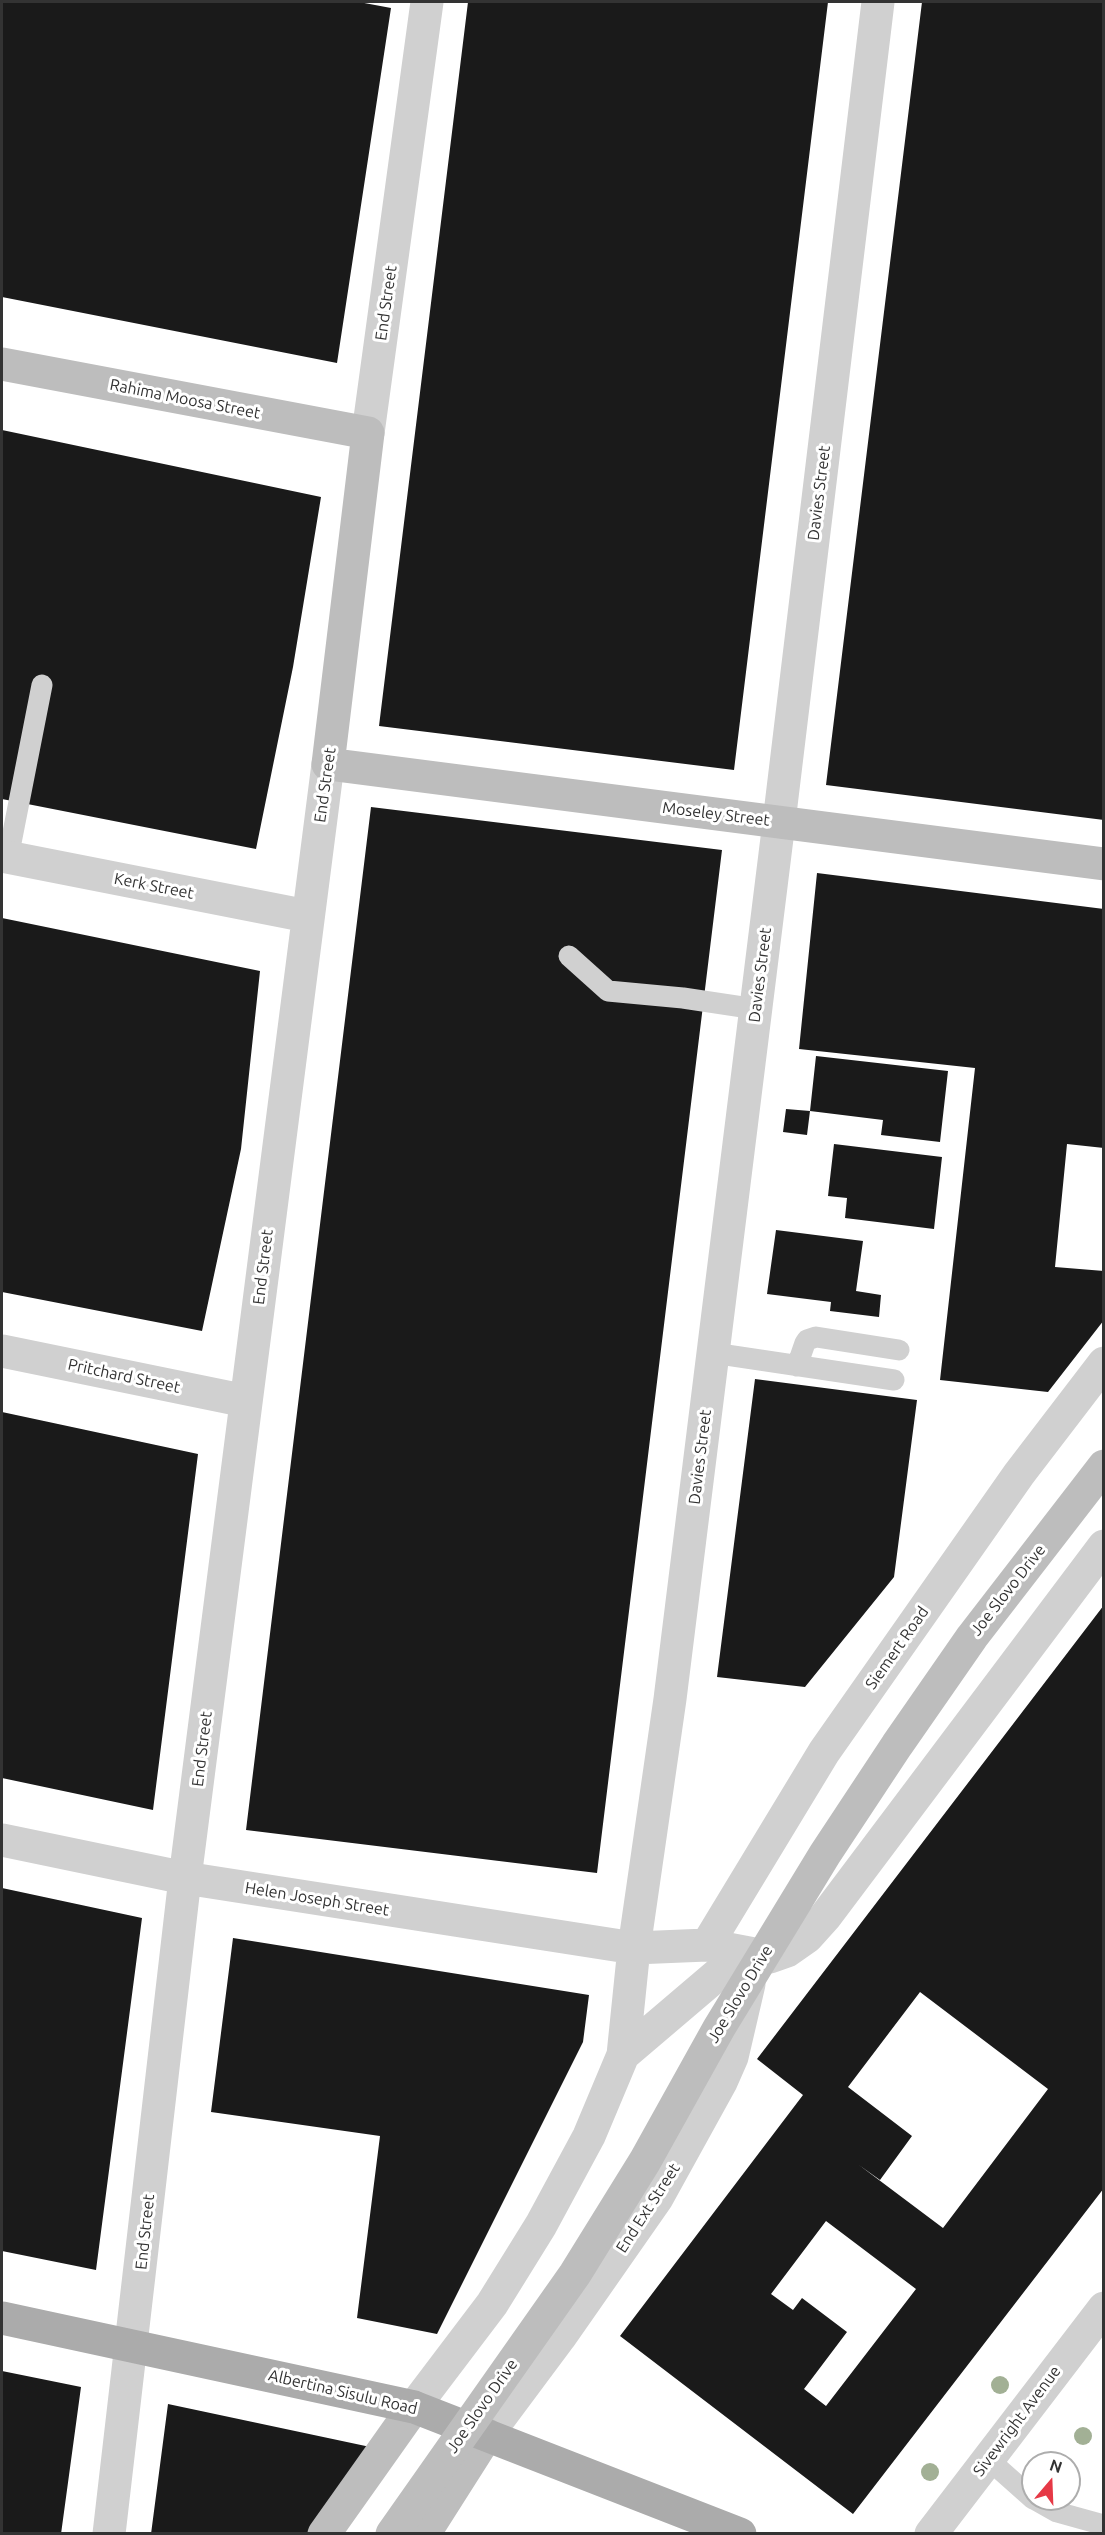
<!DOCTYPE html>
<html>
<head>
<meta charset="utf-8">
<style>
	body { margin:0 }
	#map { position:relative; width:1105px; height:2535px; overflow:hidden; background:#fff; font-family:Ubuntu,sans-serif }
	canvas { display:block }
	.frame { position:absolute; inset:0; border:3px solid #333; pointer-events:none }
	.north { position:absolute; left:1021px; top:2451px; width:60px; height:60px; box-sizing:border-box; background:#fff; border:2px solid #adadad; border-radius:50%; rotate:19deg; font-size:16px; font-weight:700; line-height:24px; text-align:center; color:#333 }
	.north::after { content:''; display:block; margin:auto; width:21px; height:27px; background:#e63946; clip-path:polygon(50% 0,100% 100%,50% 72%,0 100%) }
</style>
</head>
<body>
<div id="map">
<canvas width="1105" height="2535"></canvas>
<div class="frame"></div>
<div class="north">N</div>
</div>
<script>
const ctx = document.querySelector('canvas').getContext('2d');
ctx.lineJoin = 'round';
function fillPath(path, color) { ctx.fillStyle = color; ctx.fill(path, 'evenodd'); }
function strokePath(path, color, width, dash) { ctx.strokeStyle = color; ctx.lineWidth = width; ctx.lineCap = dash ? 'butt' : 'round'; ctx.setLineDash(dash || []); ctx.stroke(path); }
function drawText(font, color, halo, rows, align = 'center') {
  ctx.font = font + ' Ubuntu,sans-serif'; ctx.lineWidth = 6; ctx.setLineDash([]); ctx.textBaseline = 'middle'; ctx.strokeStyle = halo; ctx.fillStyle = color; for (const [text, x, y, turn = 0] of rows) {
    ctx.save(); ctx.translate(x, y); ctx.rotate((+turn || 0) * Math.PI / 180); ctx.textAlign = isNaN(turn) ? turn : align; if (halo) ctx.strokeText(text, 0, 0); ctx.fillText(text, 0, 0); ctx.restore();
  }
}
const building = new Path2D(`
	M2 2H359L391 8 337 363 2 297Z
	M468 2H828L734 770 379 726Z
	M922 2H1104V820L826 785Z
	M2 430 321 497 293 667 256 849 2 799Z
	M371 807 722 850 597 1873 246 1830Z
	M817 873 1104 909V1148L1067 1144 1055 1267 1104 1271V1320L1048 1392 940 1380 975 1068 799 1049Z
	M2 918 260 971 241 1149 202 1331 2 1292Z
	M816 1056 948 1071 940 1142 881 1135 883 1120 810 1111Z
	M786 1109 810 1111 807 1135 783 1132Z
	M834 1144 942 1157 934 1229 845 1218 847 1198 828 1196Z
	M776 1230 863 1241 856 1291 881 1295 879 1317 830 1311 831 1302 767 1294Z
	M755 1379 917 1400 894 1577 805 1687 717 1677Z
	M2 1412 198 1454 153 1810 2 1778Z
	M1104 1605V2188L853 2514 620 2336 803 2095 757 2059ZM920 1992 1048 2089 943 2228 859 2165 880 2180 912 2136 848 2087ZM826 2221 916 2289 826 2406 804 2389 847 2332 802 2298 793 2310 771 2294Z
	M2 1888 142 1918 96 2270 2 2251Z
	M233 1938 589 1995 583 2042 437 2334 357 2318 380 2136 211 2112Z
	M2 2371 81 2387 61 2534H2Z
	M168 2404 375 2448 310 2534H151Z`);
const lane = new Path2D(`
	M8 858 42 685
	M569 956 608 991 683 998 756 1009
	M713 1353 894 1380
	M797 1366 805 1343 807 1340 816 1337 899 1350
	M988 2459 1033 2499
	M1034 2499 1057 2512 1104 2525`);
const street = new Path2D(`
	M368 433 427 2
	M2 856 307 916
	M2 1351 246 1401
	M2 1840 185 1878 634 1948 707 1945 770 1957 787 1951 807 1937 825 1917 1104 1546
	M707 1945 824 1752 1019 1474 1104 1363
	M623 2055 744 1952
	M414 2407 492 2304 541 2225 589 2136 623 2055 634 1948 670 1699 779 822 878 2
	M487 2435 560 2337 657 2198 721 2082 732 2057 749 1984
	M109 2534 185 1878 328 764
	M931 2534 1104 2308`);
const secondary = new Path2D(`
	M2 364 368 433 328 764 1104 864
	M324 2534 414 2407
	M424 2534 487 2435`);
const primary = new Path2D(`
	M2 2318 414 2407 740 2534`);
const secondaryBridge = new Path2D(`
	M392 2534 575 2274 645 2161 719 2028 825 1854 897 1745 972 1637 1104 1466`);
const trees = [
	[1000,2385],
	[1083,2436],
	[930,2472]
];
const streetNames = [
	["End Street",386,303,-82],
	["Rahima Moosa Street",185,399,11],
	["Davies Street",819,493,-83],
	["End Street",325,785,-82],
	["Moseley Street",716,814,7],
	["Kerk Street",154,886,11],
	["Davies Street",760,975,-83],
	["End Street",263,1267,-83],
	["Pritchard Street",124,1376,12],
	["Davies Street",700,1457,-83],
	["Joe Slovo Drive",1008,1590,-52],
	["Siemert Road",897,1648,-55],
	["End Street",202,1749,-83],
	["Helen Joseph Street",317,1899,9],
	["Joe Slovo Drive",740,1994,-59],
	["End Ext Street",648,2208,-57],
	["End Street",145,2232,-84],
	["Albertina Sisulu Road",343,2392,13],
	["Joe Slovo Drive",482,2406,-55],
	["Sivewright Avenue",1017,2421,-53]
];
fillPath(building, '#1a1a1a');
strokePath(lane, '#d0d0d0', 21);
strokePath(street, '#d0d0d0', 33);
strokePath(secondary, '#bdbdbd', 33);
strokePath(primary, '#ababab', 33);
strokePath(secondaryBridge, '#bdbdbd', 33);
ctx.fillStyle = '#a2b095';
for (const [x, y] of trees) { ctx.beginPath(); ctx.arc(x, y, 9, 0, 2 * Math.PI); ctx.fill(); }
drawText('16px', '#333', '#fff', streetNames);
</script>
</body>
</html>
